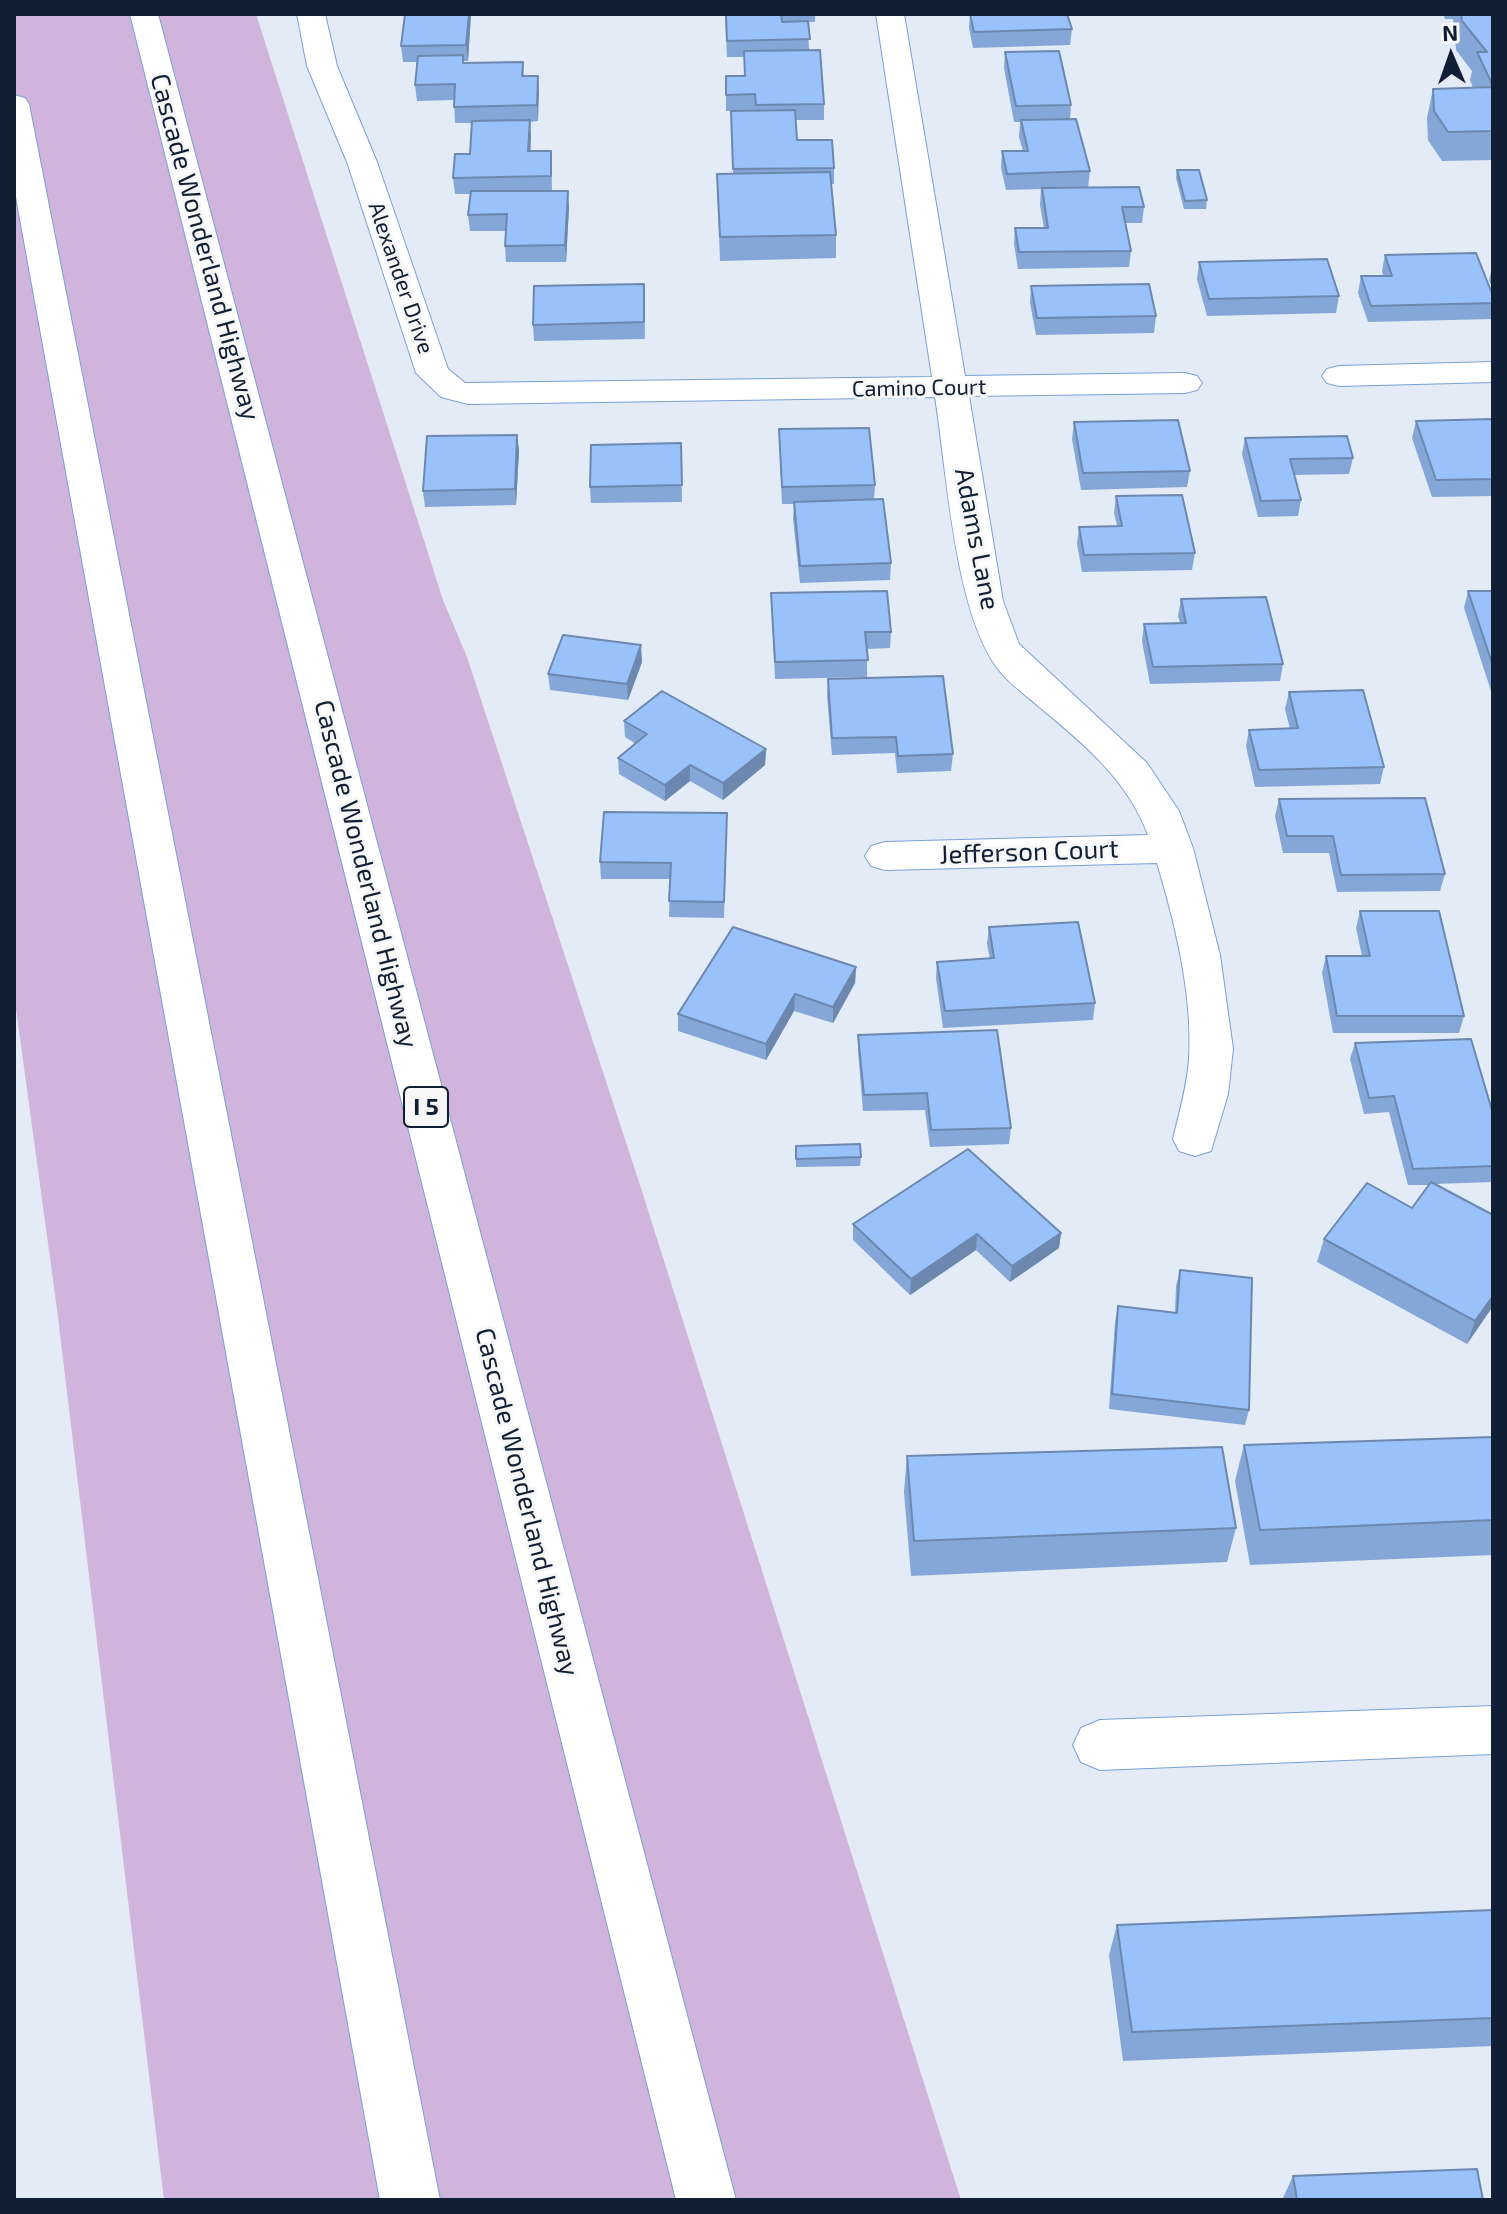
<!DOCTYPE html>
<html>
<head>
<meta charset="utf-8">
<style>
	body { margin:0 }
	#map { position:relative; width:1507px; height:2214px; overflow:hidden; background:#e3ebf7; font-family:"Exo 2",sans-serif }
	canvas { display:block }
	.frame { position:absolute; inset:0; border:16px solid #101f34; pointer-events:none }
	.north { position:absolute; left:1411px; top:16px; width:80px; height:80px; -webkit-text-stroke:6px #f7f7f7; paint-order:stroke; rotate:358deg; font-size:22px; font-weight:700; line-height:32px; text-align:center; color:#101f34 }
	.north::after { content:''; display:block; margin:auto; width:28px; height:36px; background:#101f34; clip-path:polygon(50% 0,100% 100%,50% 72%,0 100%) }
</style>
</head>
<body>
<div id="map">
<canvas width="1507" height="2214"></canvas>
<div class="frame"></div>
<div class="north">N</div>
</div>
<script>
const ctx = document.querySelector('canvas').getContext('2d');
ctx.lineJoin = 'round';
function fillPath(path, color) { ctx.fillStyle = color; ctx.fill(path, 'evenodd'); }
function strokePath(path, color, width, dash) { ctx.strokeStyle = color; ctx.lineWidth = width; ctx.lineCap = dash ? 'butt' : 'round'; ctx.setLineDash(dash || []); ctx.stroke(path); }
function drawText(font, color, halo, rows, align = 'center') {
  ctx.font = font + ' "Exo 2",sans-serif'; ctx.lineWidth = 6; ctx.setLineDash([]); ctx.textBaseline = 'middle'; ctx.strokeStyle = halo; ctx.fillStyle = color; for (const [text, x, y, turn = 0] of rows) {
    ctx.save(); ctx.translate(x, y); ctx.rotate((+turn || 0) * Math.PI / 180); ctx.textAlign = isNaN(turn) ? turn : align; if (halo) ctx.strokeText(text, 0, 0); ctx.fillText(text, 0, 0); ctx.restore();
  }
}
const green = new Path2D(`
	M14 14H256L443 600 467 657 640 1185 961 2200H164L57 1309 14 994Z`);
const minor = new Path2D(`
	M297 14H325L337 66 377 162 448 369 465 383 932 377 876 14H904L965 376 1185 373 1197 376 1202 383 1197 390 1185 393 969 396 1003 601 1019 644 1147 763 1179 811 1193 848 1220 955 1233 1049 1228 1094 1211 1151 1195 1156 1179 1151 1173 1139C1179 1113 1187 1087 1189 1059 1193 996 1175 923 1157 863L885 870 871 866 865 856 871 846 885 842 1148 835C1127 779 1083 743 1038 706 1025 694 1008 683 998 669 954 611 947 471 935 397L468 404 441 397 416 373 347 162 307 66Z
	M1493 362V382L1339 386 1327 383 1322 376 1327 369 1339 366Z
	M1493 1706V1754L1100 1770 1081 1762 1073 1745 1081 1728 1100 1720Z`);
const highway = new Path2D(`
	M130 14H158L736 2200H676Z
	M14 95 25 98 29 104 440 2200H380L14 186Z`);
const wall = new Path2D(`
	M405 14H471L468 61H463L464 63 523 62 524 76H538V121L530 122V151H551L552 191 569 207 566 262H506L505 246 506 231H470L468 215 470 194H455L453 178 470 154 472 123H455L454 100 417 101 415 85 417 62H403L401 46Z
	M725 14H815V22H808L809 50 824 104V120H796L797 140 834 168V184H831L836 235V258L720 261 717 174H733L731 111H726V76H745L744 57H727Z
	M970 14H1067L1072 29 1070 45 973 48 969 28Z
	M1443 14H1493V160L1442 161 1428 140 1427 118 1433 89 1473 88 1470 80 1472 71 1456 50 1453 19H1445Z
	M1005 52 1071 105 1070 119 1090 171 1088 188 1144 207 1142 223H1125L1131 251 1129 267 1018 269 1014 244 1015 228H1044L1040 205 1041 189 1006 190 1001 168 1002 151H1023L1019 137 1020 122H1014L1004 68Z
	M1177 170 1207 200 1206 209H1184L1176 178Z
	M1385 255 1493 296V314L1492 319 1368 322 1358 293 1361 276H1383L1382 271Z
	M1199 262 1339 296 1336 313 1207 316 1197 279Z
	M1493 263V291L1489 280Z
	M644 284 645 339 534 341 533 325Z
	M1031 286 1156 316 1154 333 1036 335 1030 303Z
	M1493 419V496L1432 497 1412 438 1416 421Z
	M1074 422 1190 471 1187 487 1081 490 1072 439Z
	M779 429 875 485 874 499 891 563 890 580 800 583 793 519 794 504H782Z
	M517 435 519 451 516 505 425 507 423 491Z
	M1245 438 1353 458 1349 474 1294 475 1301 500 1298 516 1258 517 1242 454Z
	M681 443 682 502 591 503 590 487Z
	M1116 496 1195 553 1192 570 1082 572 1077 544 1079 527 1117 526 1114 513Z
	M1468 591H1493V697L1464 608Z
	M771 593 891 632 890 648 867 649V677L775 679Z
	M1181 599 1283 664 1280 681 1150 684 1142 641 1144 624 1180 623 1178 616Z
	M642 662 628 700 550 690 548 674Z
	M828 679 953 754 951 771 897 773 895 753 832 755 827 696Z
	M1289 692 1384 767 1380 784 1255 787 1246 746 1249 730 1290 729 1285 709Z
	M624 721 766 749 765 765 723 800 690 781 665 801 619 774 618 758 636 744 625 737Z
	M1279 799 1445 874 1440 891 1337 892 1329 853H1283L1275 816Z
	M727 813 724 918 669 917 670 879H601L600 862Z
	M1360 911 1464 1016 1459 1033H1333L1322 973 1326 956H1362L1356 928Z
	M989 927 1095 1003 1093 1020 943 1028 936 978 937 962 990 959 987 944Z
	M856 967 855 983 833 1023 794 1011 766 1060 678 1031V1014Z
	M858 1035 1011 1128 1009 1144 930 1147 925 1110 863 1111 858 1051Z
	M1355 1043 1493 1114V1182L1435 1184 1493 1215V1306L1467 1344 1317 1262 1324 1239 1412 1208 1429 1185H1408L1389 1112 1364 1114 1350 1059Z
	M796 1146 861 1157 860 1166 796 1167Z
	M853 1224 1061 1233 1059 1248 1010 1282 976 1250 910 1295 853 1240Z
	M1180 1270 1249 1410 1245 1425 1109 1409 1115 1322 1118 1306 1175 1313 1176 1286Z
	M1493 1437V1555L1250 1565 1235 1481 1244 1445Z
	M907 1456 1236 1528 1227 1562 911 1576 904 1492Z
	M1493 1910V2046L1123 2061 1109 1955 1117 1925Z
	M1293 2176 1483 2200H1282Z`);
const shadedWall = new Path2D(`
	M469 14H471L468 61 466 45Z
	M538 76 539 92 538 121 537 105Z
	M530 120 531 136 530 168 528 151Z
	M568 191 569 207 566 262 565 245Z
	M517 435 519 451 516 505 515 489Z
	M641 645 642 662 628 700 627 684Z
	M766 749 765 765 723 800V783Z
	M690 765V781L665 801V785Z
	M856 967 855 983 833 1023V1007Z
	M795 994 794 1011 766 1060V1044Z
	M1061 1233 1059 1248 1010 1282 1012 1266Z
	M977 1234 976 1250 910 1295 911 1279Z
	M1493 1296V1306L1467 1344 1475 1321Z`);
const building = new Path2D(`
	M405 14H469L466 45 401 46Z
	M726 14H781L782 22 808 21 810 39 727 41Z
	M970 14H1067L1072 29 974 32Z
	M1461 14H1493V86L1477 52H1487L1462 21Z
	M820 50 824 104 756 105 755 94 726 95V76H745L744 51Z
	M1059 51 1071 105 1016 106 1005 52Z
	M463 55V63L523 62 522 76H538L537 105 454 107 455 84 415 85 418 56Z
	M1493 87V131L1448 132 1434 111 1433 89Z
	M795 110 797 140H832L834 168 733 169 731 111Z
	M1076 119 1090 171 1007 174 1002 151H1028L1021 120Z
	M530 120 528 151H551V176L453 178 455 154H470L472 121Z
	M1177 170H1199L1207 200 1185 201Z
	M830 172 836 235 720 237 717 174Z
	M1139 187 1144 207H1122L1131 251 1019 252 1015 228H1048L1042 188Z
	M471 191H568L565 245 505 246 507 214 468 215Z
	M1476 253 1493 296V303L1371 306 1361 276H1392L1385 255Z
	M1327 259 1339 296 1209 299 1199 262Z
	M644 284V322L533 325 534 286Z
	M1149 284 1156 316 1037 318 1031 286Z
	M1493 419V479L1436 480 1416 421Z
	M1178 420 1190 471 1083 473 1074 422Z
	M869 428 875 485 782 487 779 429Z
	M517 435 515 489 423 491 427 436Z
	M1347 436 1353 458 1290 459 1301 500 1261 501 1245 438Z
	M681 443 682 485 590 487 591 445Z
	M1182 495 1195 553 1084 555 1079 527 1122 526 1116 496Z
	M883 499 891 563 800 566 794 502Z
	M887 591 891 632H865L868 660 775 662 771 593Z
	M1468 591H1493V666Z
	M1266 597 1283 664 1153 667 1144 624 1186 623 1181 599Z
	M563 635 641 645 627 684 548 674Z
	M943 676 953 754 898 756 896 737 832 738 828 679Z
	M1363 690 1384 767 1259 770 1249 730 1298 728 1289 692Z
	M662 691 766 749 723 783 690 765 665 785 618 758 647 734 624 721Z
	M1425 798 1445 874 1341 875 1333 836H1287L1279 799Z
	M604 812 727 813 724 902 669 901 671 863 600 862Z
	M1360 911H1439L1464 1016H1337L1326 956H1370Z
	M1078 922 1095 1003 945 1011 937 962 994 958 989 927Z
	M733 927 856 967 833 1007 795 994 766 1044 678 1014Z
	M997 1030 1011 1128 931 1130 927 1093 864 1095 858 1035Z
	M1471 1039 1493 1114V1166L1413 1169 1394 1096 1369 1098 1355 1043Z
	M860 1144 861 1157 796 1159V1146Z
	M968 1149 1061 1233 1012 1266 977 1234 911 1279 853 1224Z
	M1431 1182 1493 1215V1296L1475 1321 1324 1239 1367 1183 1412 1208Z
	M1180 1270 1252 1278 1249 1410 1112 1394 1118 1306 1177 1313Z
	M1493 1437V1520L1260 1530 1244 1445Z
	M1222 1447 1236 1528 914 1541 907 1456Z
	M1493 1910V2018L1132 2032 1117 1925Z
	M1477 2169 1483 2200H1297L1293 2176Z`);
const farStreetnames = [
	["Alexander Drive",401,278,71],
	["Camino Court",919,388,-1]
];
const shields = [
	[426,1107,44]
];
const shieldNames = [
	["I 5",426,1107]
];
const streetNames = [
	["Cascade Wonderland Highway",205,247,75],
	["Adams Lane",977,539,79],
	["Jefferson Court",1029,852,-2],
	["Cascade Wonderland Highway",366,874,76],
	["Cascade Wonderland Highway",527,1502,76]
];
fillPath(green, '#d1b4dc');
strokePath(minor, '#79a0d6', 2);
strokePath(highway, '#79a0d6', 2);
fillPath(minor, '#fff');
fillPath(highway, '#fff');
fillPath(wall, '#84a7d7');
fillPath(shadedWall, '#6c88af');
fillPath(building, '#9ac2fa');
strokePath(building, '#6c88af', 2);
drawText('22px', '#101f34', '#f7f7f7', farStreetnames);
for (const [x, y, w] of shields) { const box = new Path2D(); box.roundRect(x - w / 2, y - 20, w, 40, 6); ctx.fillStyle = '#f7f7f7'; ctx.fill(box); strokePath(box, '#101f34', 2); }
drawText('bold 24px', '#101f34', null, shieldNames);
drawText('26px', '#101f34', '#f7f7f7', streetNames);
</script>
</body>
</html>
